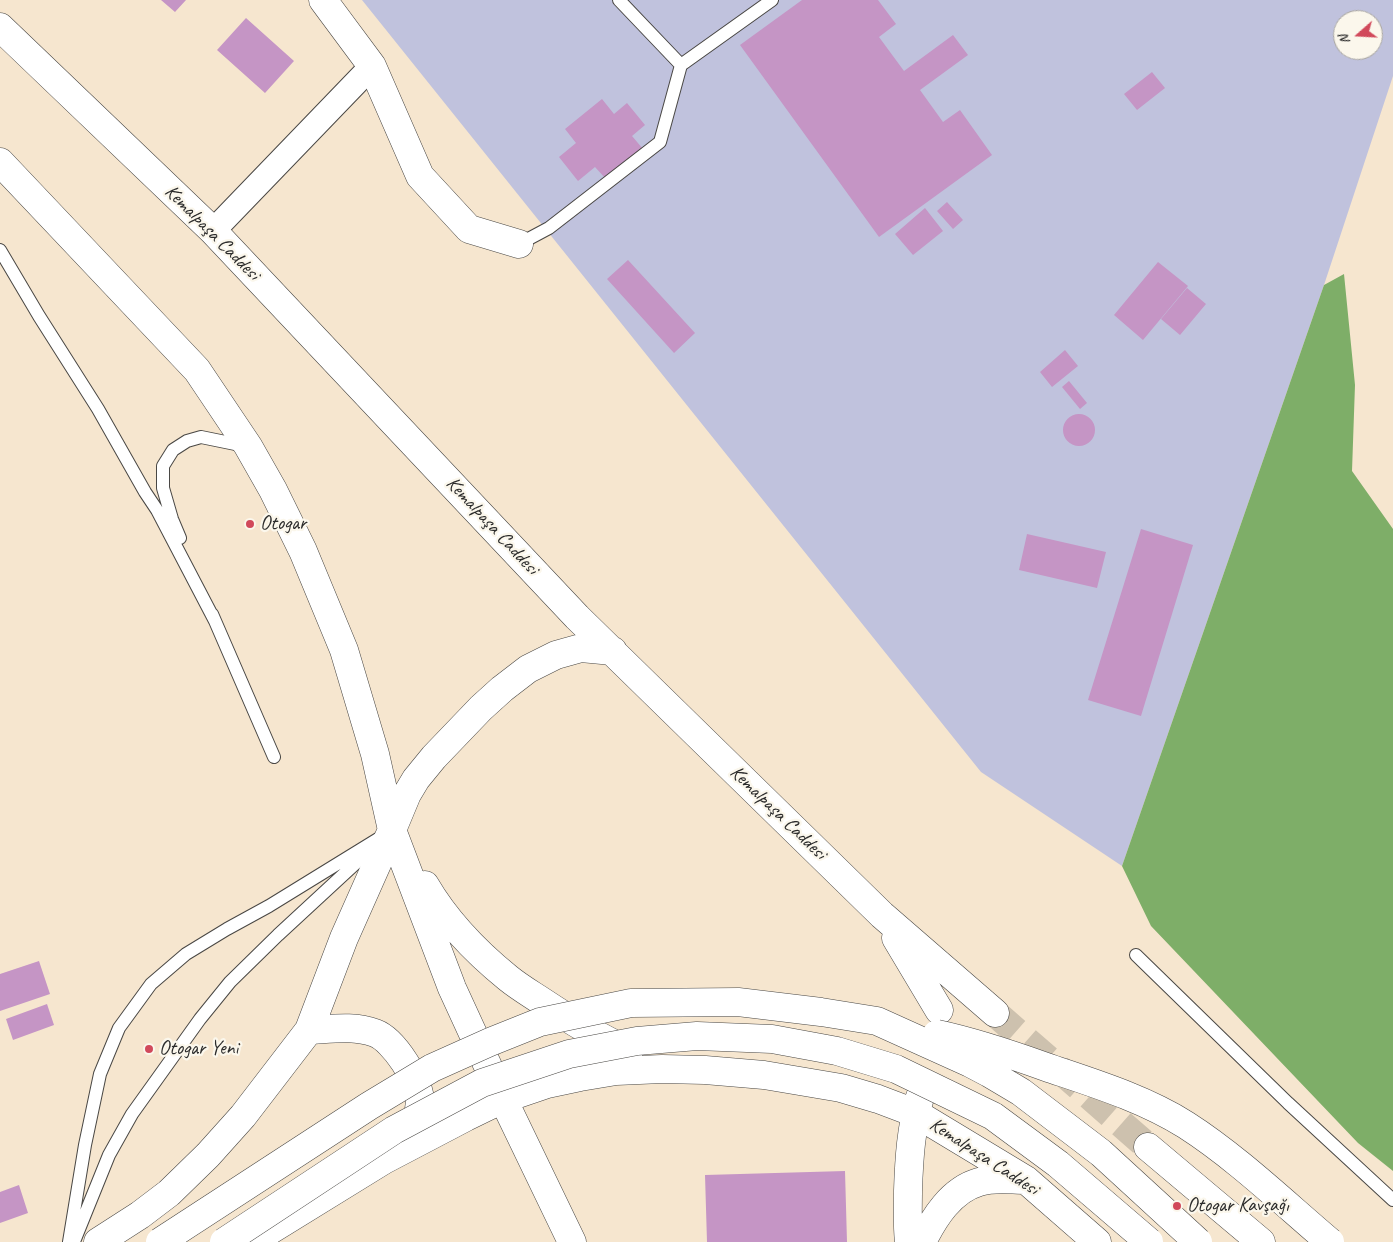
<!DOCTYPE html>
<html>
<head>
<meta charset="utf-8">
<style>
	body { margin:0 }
	#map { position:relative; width:1393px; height:1242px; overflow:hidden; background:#f6e6cf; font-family:Caveat,sans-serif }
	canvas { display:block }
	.north { position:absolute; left:1333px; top:10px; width:50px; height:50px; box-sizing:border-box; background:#fbf7ec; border:1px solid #a8a59f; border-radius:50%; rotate:251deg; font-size:14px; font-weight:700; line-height:20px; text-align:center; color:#2b2b2b }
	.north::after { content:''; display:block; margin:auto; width:18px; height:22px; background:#d1495b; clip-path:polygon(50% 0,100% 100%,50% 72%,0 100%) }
</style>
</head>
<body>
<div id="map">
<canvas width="1393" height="1242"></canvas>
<div class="north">N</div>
</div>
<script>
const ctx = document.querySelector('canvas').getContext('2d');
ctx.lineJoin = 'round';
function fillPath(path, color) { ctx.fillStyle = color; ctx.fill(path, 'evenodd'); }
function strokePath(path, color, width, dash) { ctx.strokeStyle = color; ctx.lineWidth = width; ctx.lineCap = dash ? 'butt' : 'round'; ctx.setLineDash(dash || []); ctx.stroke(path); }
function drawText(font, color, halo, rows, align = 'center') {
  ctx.font = font + ' Caveat,sans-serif'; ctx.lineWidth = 4.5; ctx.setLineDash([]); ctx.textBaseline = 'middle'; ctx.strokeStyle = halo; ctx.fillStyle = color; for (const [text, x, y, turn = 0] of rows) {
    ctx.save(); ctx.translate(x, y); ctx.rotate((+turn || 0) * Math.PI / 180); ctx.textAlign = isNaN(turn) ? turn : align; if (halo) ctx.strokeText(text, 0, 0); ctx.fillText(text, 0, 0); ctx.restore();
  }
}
const industrial = new Path2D(`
	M362 0H1393V76L1324 285 1122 866 981 772ZM1343 20H1373V50H1343Z`);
const forest = new Path2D(`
	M1344 274 1355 385 1352 471 1393 529V1171L1358 1143 1151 926 1122 866 1324 285Z`);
const building = new Path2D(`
	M161 0H186L175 12Z
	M802 0H878L896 24 879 37 904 71 953 35 968 55 920 90 943 122 960 110 992 155 879 237 740 45Z
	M246 18 294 61 265 93 217 50Z
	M1152 72 1165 88 1137 110 1124 94Z
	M602 99 614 114 627 103 645 125 632 136 643 149 606 179 595 167 578 181 559 157 576 143 565 129Z
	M947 202 963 220 953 229 937 211Z
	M925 208 943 231 913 255 895 234Z
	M628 260 695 333 674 353 607 279Z
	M1158 262 1188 286 1143 340 1114 315Z
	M1187 288 1206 304 1180 335 1161 319Z
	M1065 350 1078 366 1052 387 1040 372Z
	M1069 381 1087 403 1080 409 1062 387Z
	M1063 430a16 16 0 1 1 32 0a16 16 0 1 1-32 0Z
	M1141 529 1193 545 1141 716 1088 700Z
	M1027 534 1106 552 1097 588 1019 570Z
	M39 961 50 994 0 1011V974Z
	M47 1004 54 1025 13 1040 6 1019Z
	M845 1171 847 1242H707L705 1175Z
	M19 1185 28 1213 0 1223V1192Z`);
const primaryTunnel = new Path2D(`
	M995 1013 1148 1147
	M920 1096C944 1083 955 1058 948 1032`);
const lane = new Path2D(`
	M619 0 681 65
	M519 244 549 228 660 142 681 65 772 0
	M0 250 39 316 98 409 145 492 157 510 215 621
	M180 538 172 519 163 488V466L173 450 187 441 201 437 245 446
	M212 614 274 757
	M1136 955 1288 1103 1393 1200
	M75 1239 109 1155 132 1114 200 1019 230 982 278 935 370 850
	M69 1242 85 1145 100 1074 119 1028 151 984 186 954 227 929 269 906 386 834`);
const street = new Path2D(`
	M213 231 372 66`);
const secondary = new Path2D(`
	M323 0 372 66 420 176 469 229 519 244`);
const primary = new Path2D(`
	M0 27 213 231 577 617 882 915 995 1013
	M0 162 197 370 248 446 273 490 303 551 344 650 375 754 392 830 452 988 503 1099 572 1242
	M425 885C446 921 476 952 508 978 519 987 531 994 543 1002 570 1020 598 1037 629 1051
	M896 938 939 1010
	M309 1030C331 1029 354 1025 375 1033 394 1040 420 1081 420 1102 419 1114 416 1124 409 1135
	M1148 1147 1261 1242
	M98 1242 140 1215 169 1193 208 1155 243 1116 309 1030 344 938 392 830 407 794 416 779 434 757 481 708 502 689 528 669 556 655 581 648 613 651
	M251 1242 384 1160 466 1117 503 1099 547 1084 580 1077 616 1071 662 1069 705 1070 764 1075 841 1088 878 1099 915 1113 1026 1180 1097 1242
	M909 1242C907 1225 908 1208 908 1191 909 1159 911 1128 920 1097
	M922 1242C934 1218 951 1190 979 1182 994 1177 1011 1180 1026 1180`);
const primaryBridge = new Path2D(`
	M937 1034C974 1042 1010 1054 1046 1067 1093 1083 1143 1098 1186 1125 1236 1157 1284 1203 1330 1242
	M160 1242 369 1106 432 1068 490 1042 540 1022 631 1003 738 1002 821 1012 877 1021 970 1063 989 1073 1021 1092 1101 1153 1198 1242
	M224 1242 394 1130 482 1083 569 1054 637 1041 697 1036 772 1039 837 1051 896 1069 993 1116 1058 1164 1149 1242`);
const markers = [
	[250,524,5,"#d1495b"],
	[149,1049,5,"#d1495b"],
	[1177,1206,5,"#d1495b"]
];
const streetNames = [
	["Kemalpaşa Caddesi",212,233,45],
	["Kemalpaşa Caddesi",492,526,47],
	["Kemalpaşa Caddesi",778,813,44],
	["Kemalpaşa Caddesi",984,1157,33]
];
const poiNames = [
	["Otogar",260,524],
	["Otogar Yeni",159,1049],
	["Otogar Kavşağı",1187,1206]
];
fillPath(industrial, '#c0c2dd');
fillPath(forest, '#7eae68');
fillPath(building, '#c595c5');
strokePath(primaryTunnel, '#cdc1ae', 28, [28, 14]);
strokePath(lane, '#494744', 14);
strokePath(street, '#494744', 26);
strokePath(secondary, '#494744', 29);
strokePath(primary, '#494744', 29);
strokePath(lane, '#fff', 12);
strokePath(street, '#fff', 24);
strokePath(secondary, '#fff', 28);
strokePath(primary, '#fff', 28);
strokePath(primaryBridge, '#494744', 29, []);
strokePath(primaryBridge, '#fff', 28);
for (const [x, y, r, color] of markers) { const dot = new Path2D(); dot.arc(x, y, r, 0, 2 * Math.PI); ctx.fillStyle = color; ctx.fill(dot); strokePath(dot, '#fbf7ec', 2); }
drawText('20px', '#2b2b2b', '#fbf7ec', streetNames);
drawText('20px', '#2b2b2b', '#fbf7ec', poiNames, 'left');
</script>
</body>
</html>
